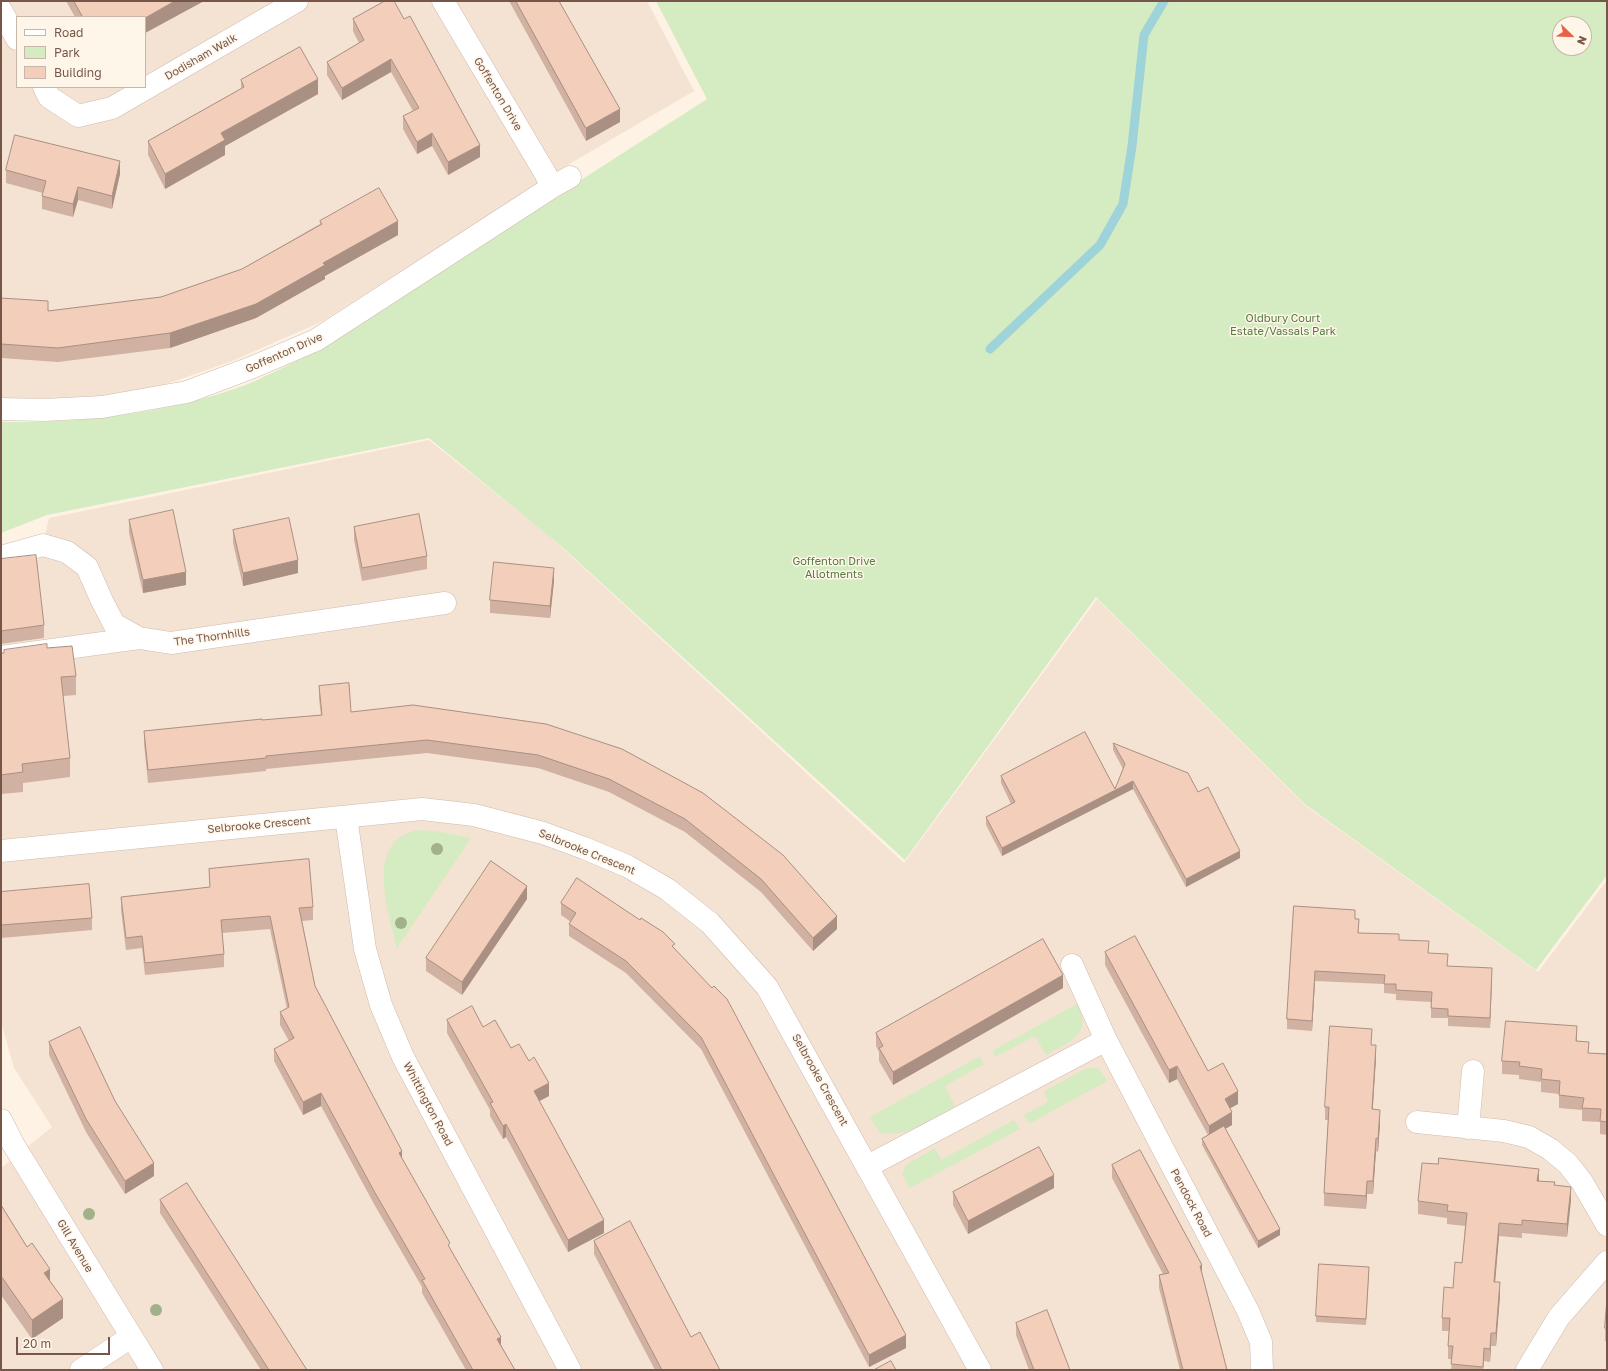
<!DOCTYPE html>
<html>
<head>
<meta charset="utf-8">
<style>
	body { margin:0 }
	#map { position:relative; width:1608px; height:1371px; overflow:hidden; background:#fdf2e4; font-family:"Golos Text",sans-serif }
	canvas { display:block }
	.frame { position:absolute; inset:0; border:2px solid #765649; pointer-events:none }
	.legend { position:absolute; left:16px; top:16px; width:130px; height:72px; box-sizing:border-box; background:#fff6ea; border:1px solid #c8b6aa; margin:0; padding:5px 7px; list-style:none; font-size:12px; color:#765649 }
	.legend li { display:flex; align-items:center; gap:8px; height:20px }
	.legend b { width:20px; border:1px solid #c8b6aa }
	.north { position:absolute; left:1552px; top:16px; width:40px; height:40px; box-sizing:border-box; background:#fff6ea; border:1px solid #c8b6aa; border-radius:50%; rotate:113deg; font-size:11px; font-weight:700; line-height:16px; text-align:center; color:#765649 }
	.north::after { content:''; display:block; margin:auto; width:14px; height:18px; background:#e96147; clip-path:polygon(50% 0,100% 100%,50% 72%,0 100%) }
	.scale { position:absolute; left:16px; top:1337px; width:94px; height:18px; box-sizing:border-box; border:2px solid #765649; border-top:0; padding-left:5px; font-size:12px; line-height:14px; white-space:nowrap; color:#765649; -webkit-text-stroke:3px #fff6ea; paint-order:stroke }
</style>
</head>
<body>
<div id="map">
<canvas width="1608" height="1371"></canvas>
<div class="frame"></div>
<ul class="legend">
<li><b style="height:5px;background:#fff"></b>Road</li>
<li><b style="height:11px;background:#d5ebc2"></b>Park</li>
<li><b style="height:11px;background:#f3cebb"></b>Building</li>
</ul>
<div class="north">N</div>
<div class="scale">20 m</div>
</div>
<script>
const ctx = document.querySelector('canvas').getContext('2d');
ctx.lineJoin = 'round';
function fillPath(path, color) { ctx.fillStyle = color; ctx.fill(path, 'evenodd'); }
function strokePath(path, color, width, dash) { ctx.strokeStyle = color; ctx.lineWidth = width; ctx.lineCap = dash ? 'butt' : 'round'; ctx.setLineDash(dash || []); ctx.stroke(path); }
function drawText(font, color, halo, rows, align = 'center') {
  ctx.font = font + ' "Golos Text",sans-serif'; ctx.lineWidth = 3; ctx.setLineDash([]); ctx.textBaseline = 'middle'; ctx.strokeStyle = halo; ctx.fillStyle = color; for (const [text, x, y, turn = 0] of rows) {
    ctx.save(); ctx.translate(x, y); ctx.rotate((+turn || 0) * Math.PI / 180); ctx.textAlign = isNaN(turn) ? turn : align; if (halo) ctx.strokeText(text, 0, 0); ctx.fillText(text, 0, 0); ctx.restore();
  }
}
const residential = new Path2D(`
	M1 1H647L694 91 566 166 321 322 232 361 158 387 88 398H1ZM17 17H145V87H17Z
	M429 440 547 534 904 863 1097 599 1306 806 1538 972 1607 880V1370H1V1168L52 1127 14 1068 1 1022V570L39 559 49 518Z`);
const green = new Path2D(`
	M656 1H1607V875L1536 970 1306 805 1096 597 905 860 561 546 429 438 47 515 1 533V422C83 423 165 414 243 386 266 377 287 365 309 355L707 99ZM1560 24H1584V48H1560Z
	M418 830 436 831 471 838 397 948C390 916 368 857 403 835 407 833 413 831 418 830Z
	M1077 1004C1094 1034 1068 1043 1046 1055L1035 1036 995 1057 992 1051Z
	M980 1056 984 1064 945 1086 955 1106C932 1118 906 1140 879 1132L870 1117Z
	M1093 1067 1099 1069 1107 1081 1029 1124 1024 1115 1048 1102 1044 1091 1085 1069Z
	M1014 1120 1020 1129 910 1188 902 1174 906 1165 935 1148 941 1160Z`);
const stream = new Path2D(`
	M990 349 1100 245 1123 204 1132 146 1144 35 1164 1`);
const minor = new Path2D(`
	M1 10 17 39
	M44 87 49 97 78 116 112 108 297 1
	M552 187 570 177
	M1 409 44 410 102 407 187 392 253 367 316 340 552 187 545 173 443 1
	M1 557 43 545 67 552 87 567 102 601 114 624 139 638 171 643 445 603
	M1 657 139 638
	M346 817 365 949 381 1005 403 1057 570 1370
	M1 851 422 809 474 815 543 833 584 848 627 866 667 889 710 923 767 987 980 1370
	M1072 965 1106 1040 1248 1311 1261 1342 1262 1370
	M1 1120 13 1144 152 1370
	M1417 1122 1504 1131 1529 1137 1550 1149 1568 1164 1582 1182 1607 1225
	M1468 1128 1473 1071
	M868 1166 1106 1040
	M81 1370 131 1337
	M1527 1370 1559 1317 1607 1262`);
const trees = [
	[437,849],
	[401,923],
	[89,1214],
	[156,1310]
];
const wall = new Path2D(`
	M66 1H204L145 33V17H75Z
	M385 1 480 157 448 175 432 146 417 154 403 129V116L413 111 391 72 342 100 327 75V62L359 43 353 31V19Z
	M509 1H559L620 122 586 141Z
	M241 80 318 94 225 146V155L165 189 148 155V141L241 89Z
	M6 170 120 174 112 209 78 200 73 217 42 209V196L43 193 6 183Z
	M320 221 398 235 325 276V279L256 318 170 348 58 362 1 358V298L48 311 161 297 242 269 320 224Z
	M129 520 186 585 143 593 129 533Z
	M354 527 427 556V569L362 581 354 540Z
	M233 530 298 573 243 586 233 543Z
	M1 559 44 625V638L1 644Z
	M554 581 550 618 490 613V600Z
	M47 648 76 676V695L63 696 70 758V777L23 783V792L1 794V653Z
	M319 686 351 712 622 749 837 929 813 951 761 892 685 832 609 792 538 768 427 753 266 769V771L148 783 144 744V731L321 715 319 699Z
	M1113 743 1198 792 1240 858 1186 887 1133 789 1002 856 986 825V817L1011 804 1001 783V776L1115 789 1123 769 1113 750Z
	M209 869 313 907V920L302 921 315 986 402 1158 501 1345 515 1370H466L422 1293V1287L374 1204 321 1106 303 1115 274 1061V1049L289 1041 280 1025V1012L287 1009 270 929 222 933 224 954V967L145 975 142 948 126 950 121 910V897L210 887Z
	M1 892 92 918V930L1 938Z
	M527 899 462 995 426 971V958Z
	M561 903 675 949 906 1348 869 1367 701 1049 626 973 569 936V924L571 922 561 915Z
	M1294 906 1355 919 1359 933 1399 940 1429 953 1448 966 1492 978 1490 1028 1448 1026V1018H1431V1002L1396 1000V994L1384 993V984L1315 981 1312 1031 1287 1029V1019Z
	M1105 952 1208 1071 1238 1104 1230 1108 1232 1125 1225 1129 1280 1235 1258 1248 1202 1145V1139L1208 1135 1177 1079 1169 1083 1105 965Z
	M1063 988 893 1085 879 1061V1052L876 1046V1033Z
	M447 1020 483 1027 511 1048 549 1096 539 1101 604 1233 568 1252 506 1137 503 1139 490 1116V1110L447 1033Z
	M1577 1041 1589 1053 1607 1054V1135L1600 1134V1122L1582 1121V1110L1559 1108V1094L1541 1092V1082L1519 1079V1075L1502 1074V1061Z
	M49 1042 115 1101 154 1176 125 1194 86 1132 49 1055Z
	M1372 1045 1376 1058 1372 1109 1380 1123 1378 1152 1376 1151 1373 1194H1367L1366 1209 1324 1206V1193L1328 1120H1325V1107Z
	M1112 1165 1202 1274 1227 1370H1180L1159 1288V1275L1163 1274 1112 1178Z
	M1539 1181 1555 1185 1571 1200 1567 1237 1522 1233V1238L1499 1236 1495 1282 1500 1295 1496 1346H1491L1490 1362 1484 1361 1483 1370H1451L1452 1359H1448V1346L1449 1331H1442V1318L1462 1263 1465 1226 1447 1224V1218L1418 1214V1201Z
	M1054 1188 968 1234 953 1205V1192Z
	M160 1200 307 1370H261L160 1213Z
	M1 1205 27 1247 50 1281 63 1318 32 1339 1 1295Z
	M594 1241 691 1337 720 1370H655L594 1254Z
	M1369 1273 1366 1325 1316 1322V1316Z
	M1607 1299V1341H1605V1328Z
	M1016 1323 1070 1370H1029L1016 1335Z`);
const shadedWall = new Path2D(`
	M175 1H204L145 33V18Z
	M391 59V72L342 100V88Z
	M318 79V94L225 146V155L165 189V174L221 133Z
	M620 109V122L586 141V128Z
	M432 133V146L417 154V142Z
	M480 145V157L448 175V162Z
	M120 161V174L112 209V196Z
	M78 187V200L73 217V204Z
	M398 221V235L325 276V279L256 318 170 348V333L323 263Z
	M298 560V573L243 586V573Z
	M554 568V581L550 618V606Z
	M186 572V585L143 593V580Z
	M1133 781V789L1002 856V848Z
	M1240 851V858L1186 887V879Z
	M527 886V899L462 995V982Z
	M837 916V929L813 951V938Z
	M1492 968V978L1490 1028V1018Z
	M1315 971V981L1312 1031V1021Z
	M1063 975V988L893 1085V1072Z
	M1577 1026V1039L1576 1054V1041Z
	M1376 1045V1058L1372 1122V1109Z
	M1177 1066V1079L1169 1083V1070Z
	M549 1083V1096L534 1104V1091Z
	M1238 1091V1104L1225 1111V1099Z
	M321 1093V1106L303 1115V1102Z
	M1380 1110V1123L1378 1152V1139Z
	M1232 1112V1125L1209 1138V1126Z
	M506 1124V1137L503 1139V1126Z
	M1376 1138V1151L1373 1194V1181Z
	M402 1151V1164L399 1153Z
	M154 1163V1176L125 1194V1181Z
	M1539 1169V1182L1537 1181Z
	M1054 1175V1188L968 1234V1221Z
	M1367 1181V1194L1366 1209V1196Z
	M1571 1187V1200L1567 1237V1224Z
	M604 1220V1233L568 1252V1240Z
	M1499 1223V1236L1494 1295V1282Z
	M1280 1229V1235L1258 1248V1241Z
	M1202 1265V1278L1200 1266Z
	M50 1269V1288L44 1273Z
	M1500 1282V1295L1496 1346V1333Z
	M63 1299V1318L32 1339V1320Z
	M1491 1333V1346L1490 1362V1349Z
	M906 1335V1348L869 1367V1355Z
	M501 1337V1350L497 1339Z
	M1484 1348V1361L1483 1370Z`);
const building = new Path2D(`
	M74 1H175L145 18V17H83Z
	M385 1H394L404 19 410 16 480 145 448 162 432 133 417 142 403 116 419 108 391 59 342 88 327 62 364 40 353 19Z
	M516 1H559L620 109 586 128Z
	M300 47 318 79 221 133 225 140 165 174 148 141 244 87 241 80Z
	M15 135 120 161 112 196 78 187 73 204 42 196 46 181 6 170Z
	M379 188 398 221 323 263 325 265 256 304 170 333 58 348 1 344V298L48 301V311L161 297 242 269 322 224 320 221Z
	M173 510 186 572 143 580 129 520Z
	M419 514 427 556 362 568 354 527Z
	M289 518 298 560 243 573 233 530Z
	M36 555 44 625 1 631V559Z
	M494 562 554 568 550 606 490 600Z
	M47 644V648L72 646 76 676 61 677 70 758 22 764 23 772 1 775V653H4V650Z
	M349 683 351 712 413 705 546 724 622 749 703 793 783 855 837 916 813 938 761 879 685 819 609 779 538 755 427 740 266 756V758L148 770 144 731 262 719V720L322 715 319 686Z
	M1085 732 1115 789 1125 764 1113 743 1188 773 1198 792 1208 787 1240 851 1186 879 1133 781 1002 848 986 817 1015 802 1001 776Z
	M309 859 313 907 299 908 315 986 402 1151 399 1153 450 1243 448 1245 501 1337 497 1339 515 1370H473L422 1280 425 1279 374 1191 321 1093 303 1102 274 1049 294 1038 280 1012 289 1007 270 916 221 920 224 954 145 963 142 936 126 938 121 897 210 887 209 869Z
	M491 861 527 886 462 982 426 958Z
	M577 878 640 920 641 918 663 932 675 944 672 946 693 968 712 988 714 986 727 999 906 1335 869 1355 701 1037 626 961 569 924 576 913 561 903Z
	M89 884 92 918 1 925V892Z
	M1294 906 1355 910V919H1359L1358 933 1399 934V940L1429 941 1428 953 1448 954 1447 966 1492 968 1490 1018 1448 1016V1009L1431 1008 1432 992 1396 990V984H1384L1385 975 1315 971 1312 1021 1287 1019Z
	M1135 936 1208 1071 1223 1063 1238 1091 1225 1099 1232 1112 1209 1126 1177 1066 1169 1070 1105 952Z
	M1043 939 1063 975 893 1072 879 1048 883 1046 876 1033Z
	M472 1006 483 1027 495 1020 511 1048 519 1044 529 1061 534 1057 549 1083 534 1091 604 1220 568 1240 506 1124 503 1126 490 1103 493 1102 447 1020Z
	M1506 1021 1577 1026 1576 1041 1589 1042 1588 1053 1607 1054V1122L1600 1121 1601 1109 1582 1108 1584 1098 1559 1095 1560 1081 1541 1079 1542 1069 1519 1066 1520 1062 1502 1061Z
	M1330 1026 1372 1029 1371 1045H1376L1372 1109 1380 1110 1378 1139 1376 1138 1373 1181H1367L1366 1196 1324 1193 1329 1107H1325Z
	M80 1027 115 1101 154 1163 125 1181 86 1119 49 1042Z
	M1224 1126 1280 1229 1258 1241 1202 1139Z
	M1039 1147 1054 1175 968 1221 953 1192Z
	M1140 1150 1202 1265 1200 1266 1227 1370H1183L1159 1275 1169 1273 1112 1165Z
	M1439 1158 1539 1169 1537 1181 1555 1182 1554 1185 1571 1187 1567 1224 1522 1220V1225L1499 1223 1494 1282H1500L1496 1333H1491L1490 1349 1484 1348 1483 1367 1451 1364 1453 1346H1448L1450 1318H1442L1444 1287 1453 1288 1455 1262 1462 1263 1467 1213 1447 1211 1448 1205 1418 1201 1422 1163 1438 1164Z
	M187 1183 307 1370H269L160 1200Z
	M1 1205 27 1247 32 1243 50 1269 44 1273 63 1299 32 1320 1 1276Z
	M630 1221 691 1337 700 1332 720 1370H662L594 1241Z
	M1319 1264 1369 1267 1366 1319 1316 1316Z
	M1607 1299V1328H1605Z
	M1047 1310 1070 1370H1034L1016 1323Z
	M891 1361 896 1370H874Z`);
const streetNames = [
	["Dodisham Walk",201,57,-30],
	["Goffenton Drive",498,94,59],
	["Goffenton Drive",284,353,-24],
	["The Thornhills",212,637,-8],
	["Selbrooke Crescent",259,825,-5],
	["Selbrooke Crescent",587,852,22],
	["Selbrooke Crescent",820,1080,61],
	["Whittington Road",428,1104,62],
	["Pendock Road",1191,1203,62],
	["Gill Avenue",75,1246,59]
];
const parkNames = [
	["Oldbury Court",1283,319],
	["Estate/Vassals Park",1283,332],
	["Goffenton Drive",834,562],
	["Allotments",834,575]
];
fillPath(residential, '#f4e3d2');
fillPath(green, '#d5ebc2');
strokePath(stream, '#9ed3d9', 9);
strokePath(minor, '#d0baad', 23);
strokePath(minor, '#fff', 22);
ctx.fillStyle = '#a1b18a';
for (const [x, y] of trees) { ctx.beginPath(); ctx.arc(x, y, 6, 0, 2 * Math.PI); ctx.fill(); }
fillPath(wall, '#d1b1a1');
fillPath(shadedWall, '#aa9083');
fillPath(building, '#f3cebb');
strokePath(building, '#aa9083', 1);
drawText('11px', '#765649', '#fff6ea', streetNames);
drawText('11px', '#557c41', '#fff6ea', parkNames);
</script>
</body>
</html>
